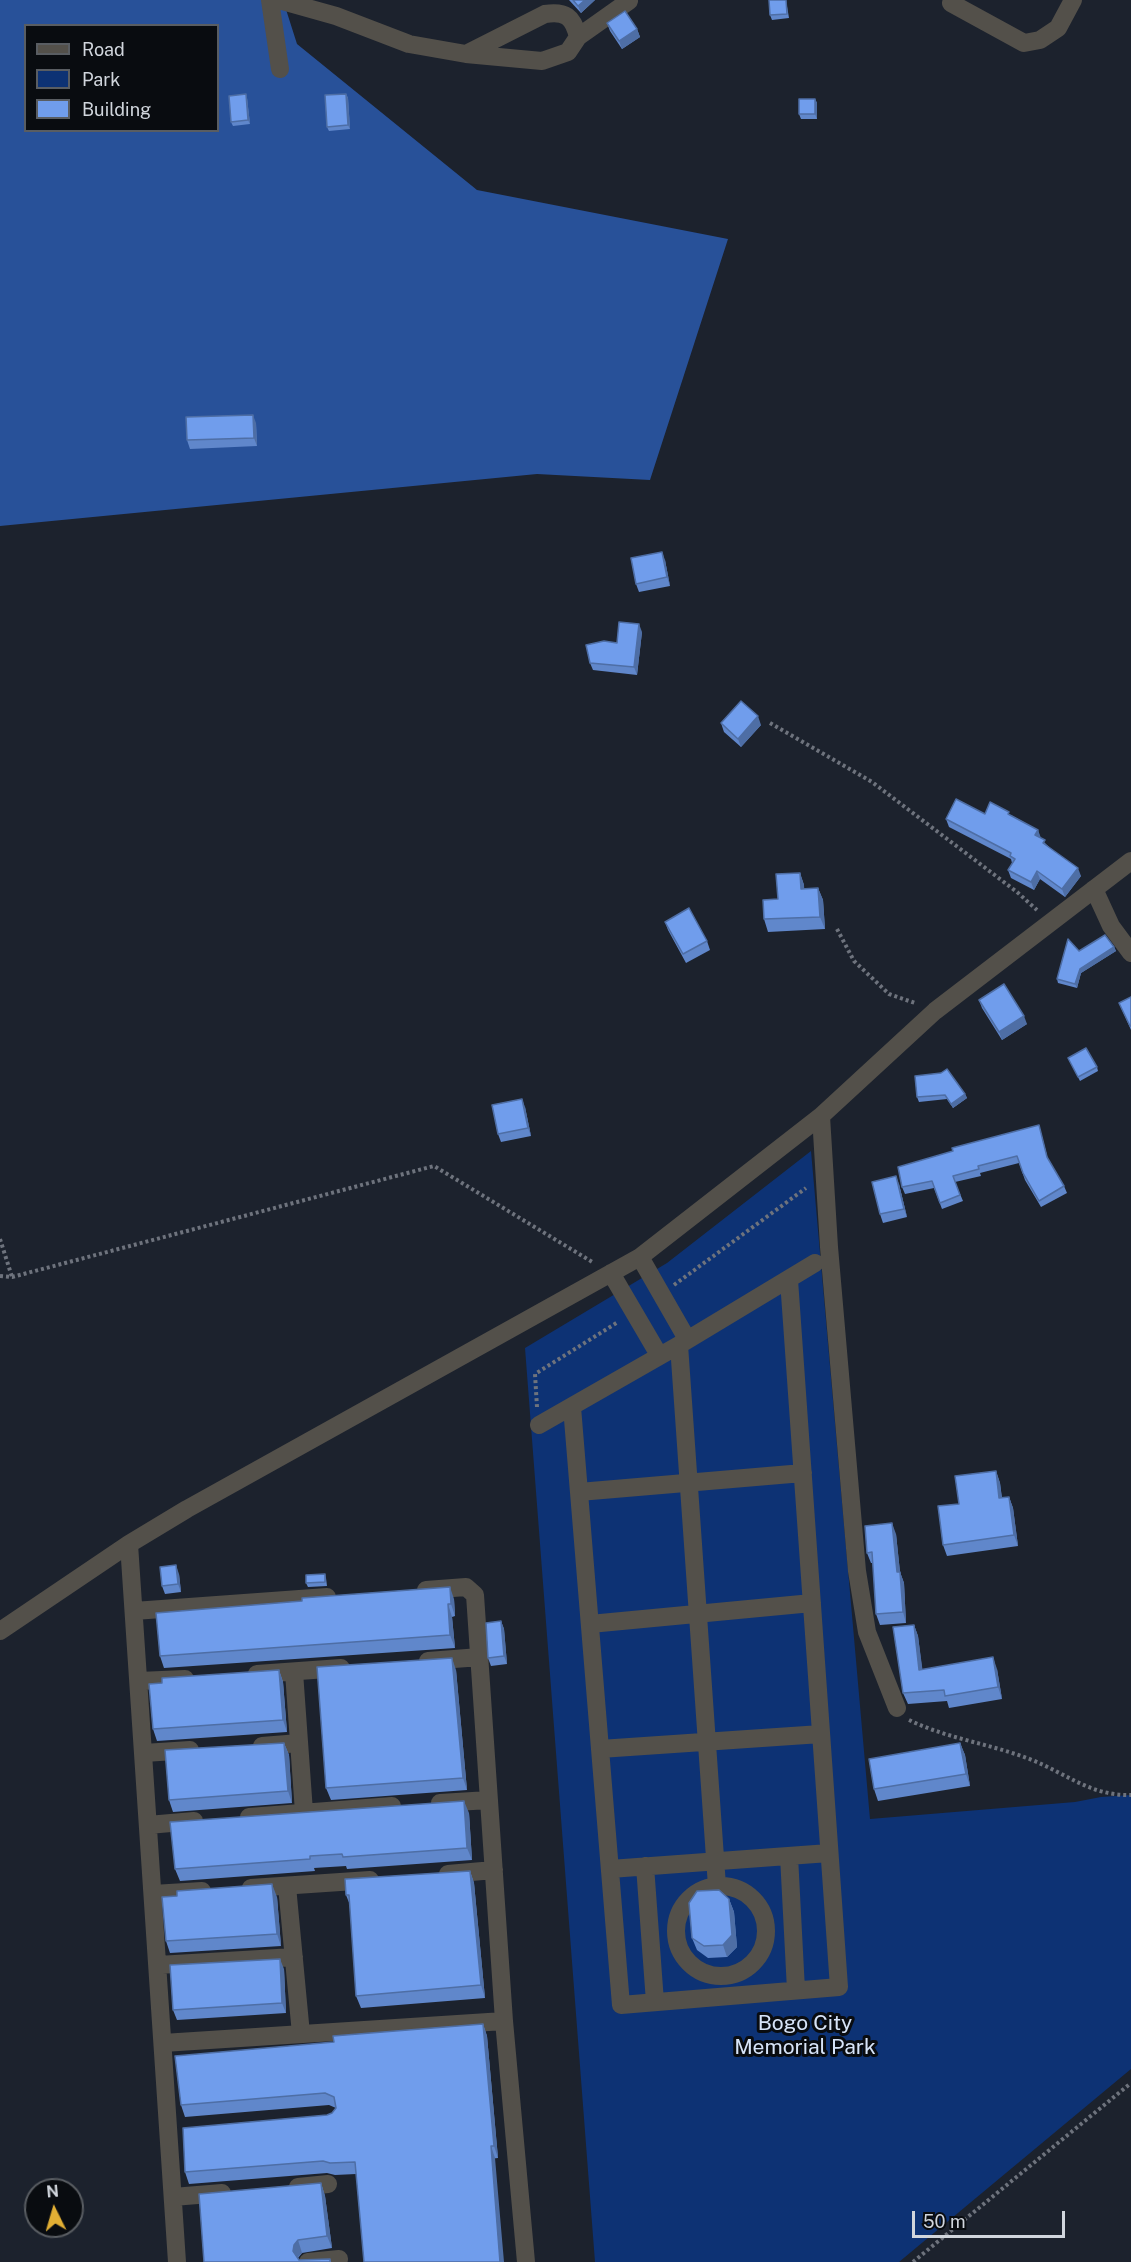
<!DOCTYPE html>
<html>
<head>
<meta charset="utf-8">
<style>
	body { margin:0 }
	#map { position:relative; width:1131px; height:2262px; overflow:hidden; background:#1c222d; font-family:"Public Sans",sans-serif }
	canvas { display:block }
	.legend { position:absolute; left:24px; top:24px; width:195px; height:108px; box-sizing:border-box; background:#090c10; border:2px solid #595d62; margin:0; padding:8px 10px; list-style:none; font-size:18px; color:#d1d6dd }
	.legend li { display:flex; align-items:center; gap:12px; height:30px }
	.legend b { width:30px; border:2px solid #595d62 }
	.north { position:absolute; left:24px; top:2178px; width:60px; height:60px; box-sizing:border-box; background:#090c10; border:2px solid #595d62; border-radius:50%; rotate:355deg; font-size:16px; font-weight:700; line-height:24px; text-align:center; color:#d1d6dd }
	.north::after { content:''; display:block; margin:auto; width:21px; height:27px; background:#e2af34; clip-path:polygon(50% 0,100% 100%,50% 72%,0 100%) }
	.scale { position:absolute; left:912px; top:2211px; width:153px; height:27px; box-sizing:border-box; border:3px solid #d1d6dd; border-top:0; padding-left:8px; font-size:18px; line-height:21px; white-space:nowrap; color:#d1d6dd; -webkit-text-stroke:4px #090c10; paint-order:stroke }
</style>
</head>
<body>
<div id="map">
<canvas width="1131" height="2262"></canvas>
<ul class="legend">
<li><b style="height:8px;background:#53504a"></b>Road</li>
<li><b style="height:16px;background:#0d3274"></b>Park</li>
<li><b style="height:16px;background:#709dec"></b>Building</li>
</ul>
<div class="north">N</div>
<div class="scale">50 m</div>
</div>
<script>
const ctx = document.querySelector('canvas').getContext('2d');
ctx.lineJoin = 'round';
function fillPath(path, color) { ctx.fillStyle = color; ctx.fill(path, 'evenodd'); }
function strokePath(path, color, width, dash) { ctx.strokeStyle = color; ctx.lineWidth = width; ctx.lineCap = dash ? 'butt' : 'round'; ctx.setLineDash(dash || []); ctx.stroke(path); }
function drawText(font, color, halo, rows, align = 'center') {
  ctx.font = font + ' "Public Sans",sans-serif'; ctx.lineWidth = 6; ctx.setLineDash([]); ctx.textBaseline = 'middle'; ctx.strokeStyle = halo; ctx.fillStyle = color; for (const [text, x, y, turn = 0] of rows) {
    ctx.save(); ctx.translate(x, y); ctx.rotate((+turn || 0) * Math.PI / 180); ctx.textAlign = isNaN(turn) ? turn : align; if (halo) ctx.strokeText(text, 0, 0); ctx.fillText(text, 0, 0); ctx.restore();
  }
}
const green = new Path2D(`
	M811 1151 870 1819 1075 1802 1101 1797 1131 1795V2069L899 2262H595L525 1348 667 1263Z`);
const forest = new Path2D(`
	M0 0H283L297 44 477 190 728 239 650 480 537 474 0 526ZM26 26H218V130H26Z`);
const path = new Path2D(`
	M770 723 872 782 1017 892 1037 910
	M837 929 854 961 889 994 915 1003
	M0 1239 12 1277
	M0 1276 12 1277 434 1166 594 1263
	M674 1285 806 1188
	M537 1407 535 1374 618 1322
	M909 1720C948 1739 992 1744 1032 1760 1067 1774 1091 1796 1131 1795
	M913 2262 1131 2083`);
const minor = new Path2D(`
	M270 0 280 69
	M279 0 336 16 409 44 466 54 542 61 568 52 578 37C573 16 565 11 545 14L466 54
	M952 0 951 3 1024 43 1040 40 1058 28 1073 0
	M578 37 629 1
	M1094 889 1111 926 1131 953
	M821 1116 829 1247 857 1571 867 1632 897 1708
	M640 1257 687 1339
	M611 1273 659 1355
	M679 1345 717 1886
	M572 1407 621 2005 839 1987 789 1280
	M539 1425 679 1345 815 1263
	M579 1492 803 1473
	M129 1544 177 2262
	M426 1590 466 1587 475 1595 504 2021 526 2262
	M134 1611 327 1597
	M590 1624 812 1603
	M0 1631 129 1544 187 1509 640 1257 821 1116 935 1011 1131 861
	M428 1661 480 1657
	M294 1672 304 1812
	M257 1674 341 1668
	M139 1681 185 1679
	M262 1746 299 1743
	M600 1749 821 1734
	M144 1753 190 1750
	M440 1803 489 1800
	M249 1817 392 1806
	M148 1825 194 1821
	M789 1856 796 1990
	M645 1866 655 2002
	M610 1869 829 1853
	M448 1874 494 1870
	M676 1931a45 45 0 1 1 90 0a45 45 0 1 1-90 0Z
	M287 1886 301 2034
	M251 1888 370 1880
	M153 1894 202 1891
	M158 1965 294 1957
	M163 2043 504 2021
	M298 2187 328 2184
	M173 2197 222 2193
	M308 2262 339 2259`);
const wall = new Path2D(`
	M569 0H595L581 13Z
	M769 0H786L789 18 772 20 770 15Z
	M607 23 637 29 640 37 622 49 610 31Z
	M346 94 348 98 350 129 329 131 327 127Z
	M247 98 250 124 233 126 231 122Z
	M815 99 817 103V119H801L799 114Z
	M256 423 257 446 190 449 187 440Z
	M665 560 670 586 639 592 636 584Z
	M642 632 637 675 593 670 590 663 617 643Z
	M721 723 761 725 741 747 724 732Z
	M985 814 1011 815 1038 830 1040 838 1047 845 1081 876 1065 897 1040 879 1034 890 1011 878 1008 870 1012 863 1011 859 949 827 946 819Z
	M800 873 804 885V889L818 888 823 900 825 929 768 932 764 919 778 899Z
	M665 922 707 941 710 950 686 963 668 930Z
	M1114 947 1116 951 1081 973 1077 988 1058 983 1057 979 1079 951Z
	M1131 997V1030L1119 1003Z
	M979 1000 1027 1024 1002 1040 982 1008Z
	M1068 1058 1097 1067 1098 1071 1080 1081Z
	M965 1094 967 1098 953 1108 947 1099 919 1102 917 1097Z
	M525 1107 531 1136 501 1142 498 1134Z
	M1039 1125 1048 1159 1064 1186 1067 1193 1041 1207 1025 1180 1019 1163 980 1173 981 1176 955 1182 963 1201 942 1209 934 1188 905 1194 902 1187 953 1151Z
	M899 1184 907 1217 883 1223 880 1214Z
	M996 1471 1000 1483 1002 1498 1009 1497 1013 1508 1018 1546 947 1556 943 1545 959 1504Z
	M896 1534 900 1572 904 1583 906 1623 880 1625 876 1614 873 1563H871L867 1553Z
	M179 1574 181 1592 165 1594 162 1586Z
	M325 1574 326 1578 327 1586 308 1587 306 1583Z
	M454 1599 455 1616 452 1617 455 1648 164 1668 160 1656Z
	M501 1621 504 1629 507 1664 491 1666 488 1658Z
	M914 1625 918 1636 922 1669H997L1002 1699 949 1708 947 1701 908 1704 903 1693Z
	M279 1670 283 1682 287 1732 157 1741 153 1729Z
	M456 1670 467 1790 331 1800 326 1788Z
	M284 1743 289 1755 292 1803 173 1812 169 1800Z
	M960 1743 965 1755 970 1786 878 1801 874 1789Z
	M469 1813 472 1860 347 1869 346 1866 314 1868 315 1871 180 1881 175 1869Z
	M470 1871 474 1883 485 1998 361 2008 356 1996 350 1905 346 1895Z
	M277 1897 281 1946 170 1953 166 1941Z
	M729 1899 734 1912 737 1947 727 1957 708 1958 697 1950 692 1938Z
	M284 1969 286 2013 177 2020 173 2010Z
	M483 2024 487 2036 498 2158 356 2174 335 2175 327 2173 189 2184 185 2172 332 2113 336 2108 329 2105 185 2117 181 2105 334 2042Z
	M321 2183 325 2196 332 2248 302 2253 298 2258 299 2260 330 2259 331 2262H204Z`);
const shadedWall = new Path2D(`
	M585 0H595L581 13 578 6Z
	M637 29 640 37 622 49 619 41Z
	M246 94 247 98 250 124 248 120Z
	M346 94 348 98 350 129 348 125Z
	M815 99 817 103V119L815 114Z
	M253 415 256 423 257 446 254 438Z
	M662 552 665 560 670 586 667 577Z
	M639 624 642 632 637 675 634 667Z
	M758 716 761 725 741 747 738 739Z
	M1038 830 1041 838 1035 835Z
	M1078 868 1081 876 1065 897 1062 889Z
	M1037 871 1040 879 1034 890 1031 882Z
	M800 873 804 885 805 901 801 889Z
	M818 888 823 900 825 929 820 917Z
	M1114 947 1116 951 1081 973 1077 988 1075 984 1080 969Z
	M1024 1016 1027 1024 1002 1040 999 1032Z
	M965 1094 967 1098 953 1108 951 1104Z
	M522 1099 525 1107 531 1136 528 1128Z
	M896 1176 899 1184 907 1217 904 1209Z
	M996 1471 1000 1483 1003 1509 999 1498Z
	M1009 1497 1013 1508 1018 1546 1014 1535Z
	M892 1523 896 1534 900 1572 904 1583 906 1623 903 1612 897 1572Z
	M176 1565 179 1574 181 1592 178 1584Z
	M450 1587 454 1599 455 1616 451 1604Z
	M448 1604 452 1617 455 1648 450 1635Z
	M501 1621 504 1629 507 1664 504 1656Z
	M914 1625 918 1636 924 1681 919 1670Z
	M993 1657 997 1669 1002 1699 998 1687Z
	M452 1658 456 1670 467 1790 463 1778Z
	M279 1670 283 1682 287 1732 283 1720Z
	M284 1743 289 1755 292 1803 288 1791Z
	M960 1743 965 1755 970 1786 966 1774Z
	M464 1801 469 1813 472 1860 467 1848Z
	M470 1871 474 1883 485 1998 481 1985Z
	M272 1884 277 1897 281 1946 277 1934Z
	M729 1899 734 1912 737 1947 727 1957 723 1945Z
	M280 1959 284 1969 286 2013 282 2003Z
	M483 2024 487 2036 498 2158 494 2146Z
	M491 2146 495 2158 504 2262H500Z
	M321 2183 325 2196 332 2248 327 2236Z
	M298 2240 302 2253 298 2257 297 2262 293 2251 294 2245Z`);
const building = new Path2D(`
	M573 0H585L578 6Z
	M769 0H786L787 14 770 15Z
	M625 11 637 29 619 41 607 23Z
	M246 94 248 120 231 122 229 96Z
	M346 94 348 125 327 127 325 95Z
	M799 99H815V114H799Z
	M253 415 254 438 187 440 186 417Z
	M662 552 667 577 636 584 631 558Z
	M619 622 639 624 634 667 590 663 586 645 604 641 617 643Z
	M741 701 758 716 738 739 721 723Z
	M956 799 985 814 990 802 1009 812 1008 814 1038 830 1035 835 1045 840 1043 843 1078 868 1062 889 1037 871 1031 882 1008 870 1015 859 1010 856 1011 853 946 819Z
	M800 873 801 889 818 888 820 917 764 919 763 900 778 899 776 874Z
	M689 908 707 941 683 954 665 922Z
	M1105 935 1114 947 1080 969 1075 984 1057 979 1068 939 1079 951Z
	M1004 984 1024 1016 999 1032 979 1000Z
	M1131 997V1026H1130L1119 1003Z
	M1086 1048 1097 1067 1078 1077 1068 1058Z
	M947 1069 965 1094 951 1104 945 1095 917 1097 915 1076 941 1073Z
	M522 1099 528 1128 498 1134 492 1105Z
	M1039 1125 1047 1157 1064 1186 1039 1201 1023 1173 1017 1156 978 1166 979 1169 953 1176 960 1195 940 1203 932 1181 902 1187 898 1167 953 1151 952 1148Z
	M896 1176 904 1209 880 1214 872 1182Z
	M996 1471 999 1498 1009 1497 1014 1535 943 1545 938 1506 959 1504 955 1476Z
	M892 1523 897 1572H900L903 1612 876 1614 872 1552 867 1553 865 1526Z
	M176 1565 178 1584 162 1586 160 1567Z
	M325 1574V1582L306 1583V1575Z
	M450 1587 451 1604H448L450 1635 160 1656 156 1613 302 1601V1598Z
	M501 1621 504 1656 488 1658 486 1623Z
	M914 1625 919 1670 993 1657 998 1687 945 1696 944 1690 903 1693 893 1627Z
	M452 1658 463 1778 326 1788 317 1667Z
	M279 1670 283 1720 153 1729 149 1684 162 1683V1678Z
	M284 1743 288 1791 169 1800 165 1750Z
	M960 1743 966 1774 874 1789 869 1759Z
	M464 1801 467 1848 343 1857 342 1854 310 1856V1859L175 1869 170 1822Z
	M470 1871 481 1985 356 1996 349 1895H346L345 1879Z
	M272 1884 277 1934 166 1941 162 1897 177 1896V1891Z
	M719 1890 729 1899 732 1935 723 1945 704 1946 692 1938 689 1903 697 1891Z
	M280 1959 282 2003 173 2010 170 1965Z
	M483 2024 494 2146H491L500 2262H364L355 2162 330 2163 323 2161 185 2172 183 2128 327 2115 332 2113 336 2108 334 2097 325 2093 181 2105 175 2056 334 2042 333 2036Z
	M321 2183 327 2236 298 2240 294 2245 293 2251 299 2260 330 2259V2262H204L199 2194Z`);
const parkNames = [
	["Bogo City",805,2024],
	["Memorial Park",805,2048]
];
fillPath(green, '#0d3274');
fillPath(forest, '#285199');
strokePath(path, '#6e737d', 4, [3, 3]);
strokePath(minor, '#53504a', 18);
fillPath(wall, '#6087cb');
fillPath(shadedWall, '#4e6ea5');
fillPath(building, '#709dec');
strokePath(building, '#4e6ea5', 1.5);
drawText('21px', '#d7e4f8', '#090c10', parkNames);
</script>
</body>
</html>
